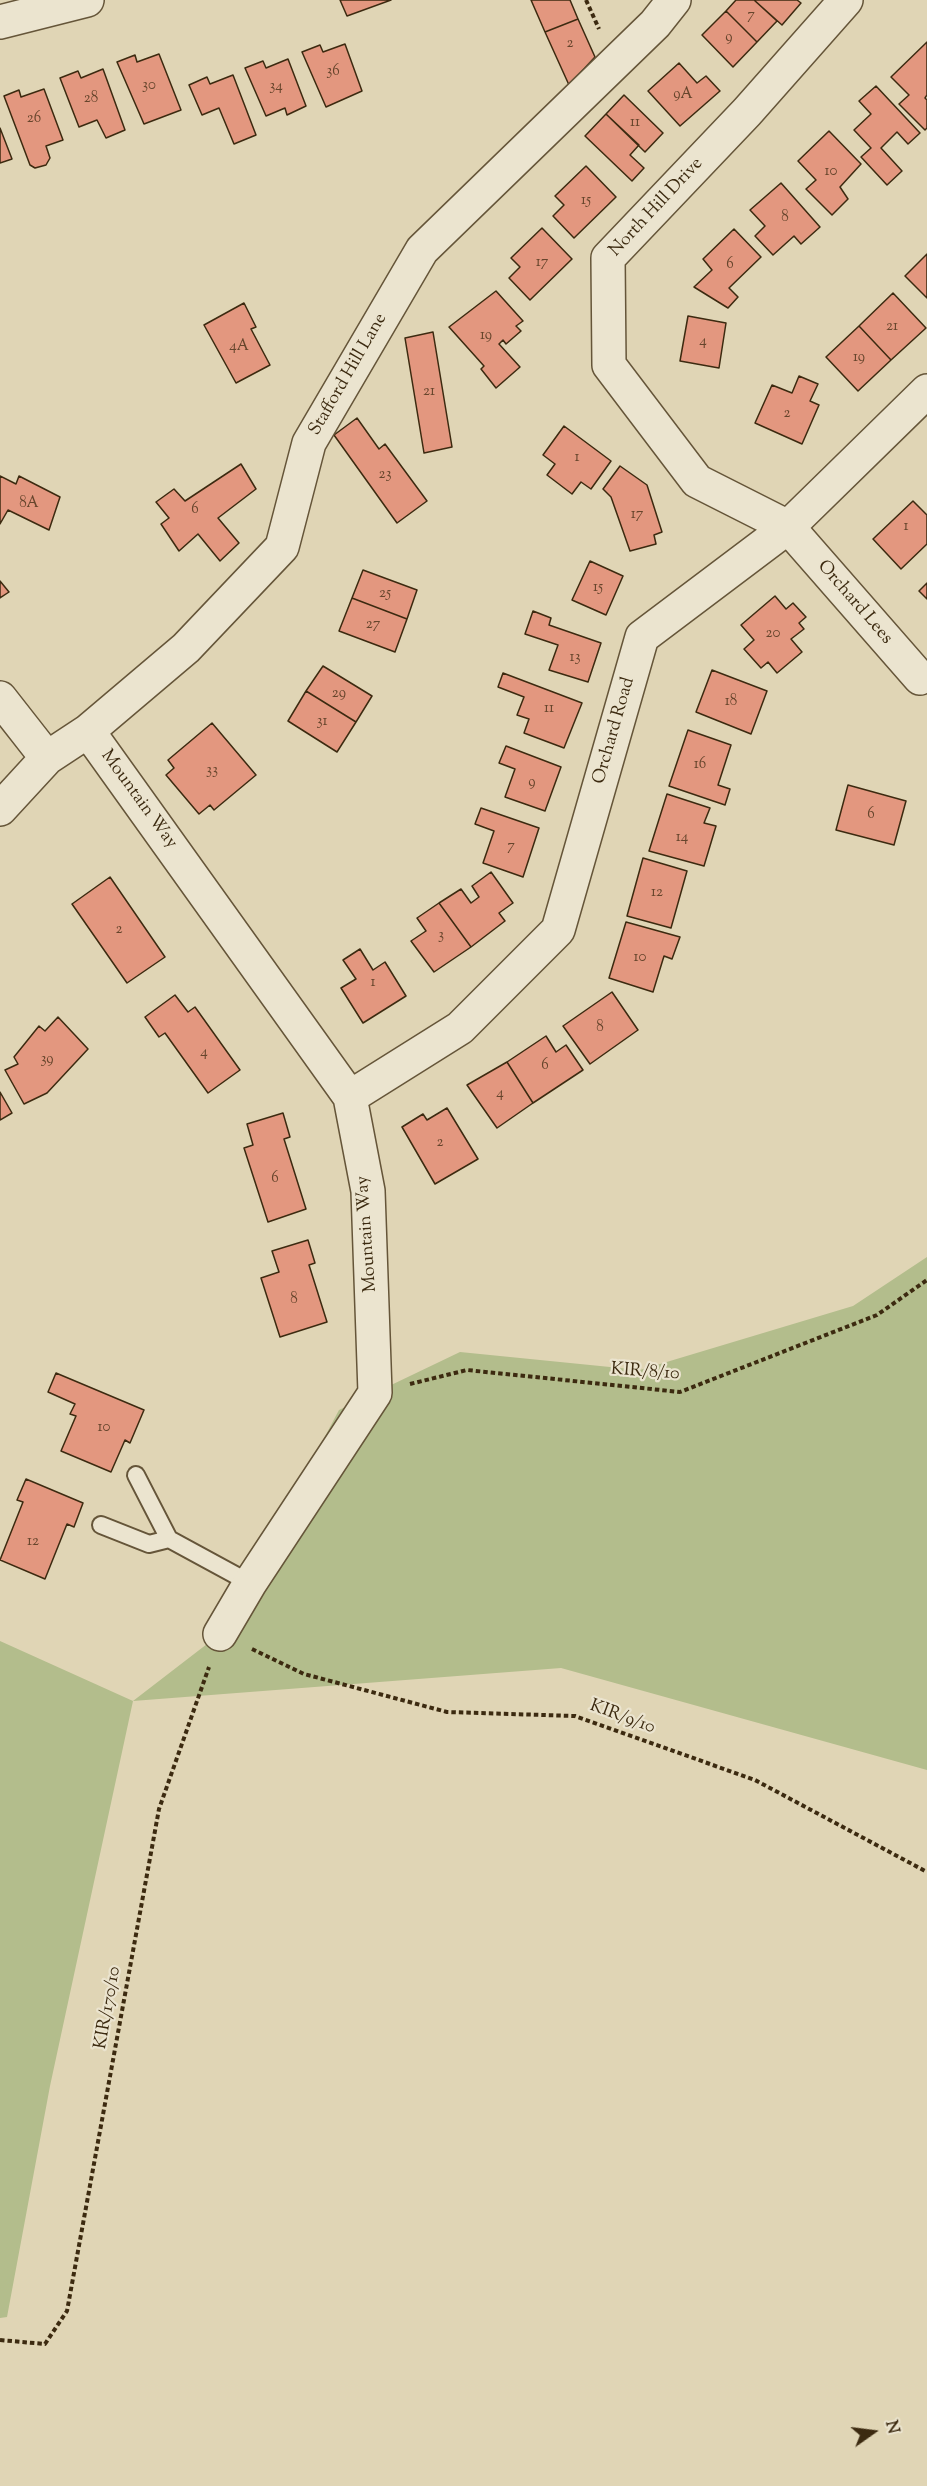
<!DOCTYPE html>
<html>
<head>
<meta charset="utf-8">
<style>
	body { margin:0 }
	#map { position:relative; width:927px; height:2486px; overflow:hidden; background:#e0d5b5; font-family:"Sorts Mill Goudy",serif }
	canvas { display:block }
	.north { position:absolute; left:843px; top:2402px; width:60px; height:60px; -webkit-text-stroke:4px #ebe4cf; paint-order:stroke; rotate:76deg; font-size:16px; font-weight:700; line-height:24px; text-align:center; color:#3c2a10 }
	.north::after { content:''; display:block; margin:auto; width:21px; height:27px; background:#3c2a10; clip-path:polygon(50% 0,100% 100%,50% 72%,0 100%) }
</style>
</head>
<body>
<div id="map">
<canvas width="927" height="2486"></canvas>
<div class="north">N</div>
</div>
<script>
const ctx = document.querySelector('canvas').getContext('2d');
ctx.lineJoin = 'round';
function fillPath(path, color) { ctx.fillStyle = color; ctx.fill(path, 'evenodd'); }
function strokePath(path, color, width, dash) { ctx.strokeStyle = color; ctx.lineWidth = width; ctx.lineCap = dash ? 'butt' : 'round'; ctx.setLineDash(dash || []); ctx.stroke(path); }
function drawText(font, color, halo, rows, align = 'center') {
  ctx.font = font + ' "Sorts Mill Goudy",serif'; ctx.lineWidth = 4.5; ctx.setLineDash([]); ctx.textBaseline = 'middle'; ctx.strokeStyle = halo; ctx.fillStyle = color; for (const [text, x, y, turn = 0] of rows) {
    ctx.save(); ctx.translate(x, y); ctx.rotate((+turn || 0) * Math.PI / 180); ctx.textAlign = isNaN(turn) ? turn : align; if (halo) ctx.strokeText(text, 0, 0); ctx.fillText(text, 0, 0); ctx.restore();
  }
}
const green = new Path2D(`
	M927 1257V1770L561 1668 133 1701 50 2086 7 2317 0 2318V1641L133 1701 220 1634 339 1410 460 1352 640 1370 853 1306Z`);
const building = new Path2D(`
	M340 0H391L347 16Z
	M531 0H570L578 19 545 32Z
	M736 0H754L777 21 757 42 726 11Z
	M754 0H797L801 3 782 25Z
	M726 11 757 42 733 67 702 35Z
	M578 19 595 57 569 85 545 32Z
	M927 42V95L925 98 927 100V128L925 130 899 104 909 95 891 77Z
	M345 44 362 91 326 107 302 52 320 45 323 52Z
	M159 54 181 110 144 124 117 62 135 55 137 62Z
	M288 59 306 106 287 115 285 108 266 116 245 68 263 61 266 68Z
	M679 63 697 83 706 76 720 91 680 126 648 91Z
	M103 69 125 130 106 138 97 120 79 127 60 78 78 71 81 78Z
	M233 75 256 135 234 144 219 108 202 115 189 85 207 77 210 84Z
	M876 86 920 133 908 144 897 132 881 148 902 171 887 185 861 157 871 148 854 130 871 114 859 101Z
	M44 89 63 140 46 146 50 158 46 165 35 168 30 165 4 96 19 90 21 97Z
	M624 95 663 133 645 152 606 114Z
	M606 114 639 145 630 155 644 168 632 181 585 136Z
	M0 128 12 159 0 163Z
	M829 131 861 164 840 187 848 199 832 215 806 189 816 180 798 161Z
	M586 166 616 197 574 238 553 216 564 205 555 196Z
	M781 183 820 227 801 244 794 236 773 255 755 236 765 226 750 210Z
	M542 228 572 259 530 300 509 278 520 267 511 258Z
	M734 229 761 257 729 288 738 297 728 308 694 287 712 270 703 259Z
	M927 254V298L905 276Z
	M496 291 523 321 516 326 521 331 506 344 503 340 499 344 520 367 496 388 481 369 484 366 449 327Z
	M893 293 926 328 891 360 859 326Z
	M244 303 256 327 251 329 270 365 236 383 204 325Z
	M688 316 726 323 719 368 680 361Z
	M859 326 891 360 858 391 826 357Z
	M433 332 452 447 424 453 405 338Z
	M799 376 818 384 810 401 819 405 802 444 755 423 772 385 792 393Z
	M357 418 379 449 385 444 427 501 397 523 334 435Z
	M564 426 611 461 591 489 581 482 572 494 547 475 555 464 543 455Z
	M241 464 256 489 218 518 239 543 220 561 198 534 179 551 161 524 169 518 156 502 174 489 185 501Z
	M620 466 647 485 662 532 654 535 656 544 630 551 611 497 603 489Z
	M0 476 16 484 19 476 60 497 49 530 8 510 0 524Z
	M913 501 927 515V544L901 569 873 539Z
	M590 561 623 576 606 615 572 600Z
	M363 570 417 590 407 619 352 598Z
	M0 581 9 592 0 598Z
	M927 583V599L919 591Z
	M775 596 786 609 793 603 806 617 799 623 804 629 791 639 802 652 777 673 768 662 761 668 744 649 754 640 741 625Z
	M352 598 407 619 395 652 339 631Z
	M533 611 551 618 549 625 601 643 588 682 549 670 558 645 525 634Z
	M323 666 372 696 356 722 306 691Z
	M712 670 767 691 751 734 696 712Z
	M503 673 582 703 564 748 524 733 529 719 517 715 524 697 498 687Z
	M306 691 356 722 337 752 288 721Z
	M212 723 256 775 214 810 210 805 199 814 166 775 174 768 168 760Z
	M688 730 731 745 718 785 730 789 725 805 669 786Z
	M506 746 561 767 545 811 505 797 515 769 499 763Z
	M848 785 906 801 894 845 836 830Z
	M667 794 710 808 704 823 716 826 704 866 649 851Z
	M481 808 539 828 523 877 483 863 494 831 475 824Z
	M643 858 687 871 671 928 627 916Z
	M491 872 513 903 499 913 505 921 471 947 439 903 461 889 471 903 479 897 472 886Z
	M110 877 165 957 127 983 72 904Z
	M439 903 471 947 434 972 411 941 426 931 417 918Z
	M626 922 680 937 672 959 664 956 653 992 609 978Z
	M360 949 373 970 385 962 406 996 363 1023 341 988 356 979 343 960Z
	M612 992 638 1030 590 1064 563 1026Z
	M175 995 188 1012 195 1007 240 1070 208 1093 165 1033 159 1037 145 1017Z
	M58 1017 88 1049 47 1093 24 1104 5 1070 18 1064 14 1057 39 1026 45 1031Z
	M546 1036 556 1052 566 1045 583 1070 533 1103 507 1062Z
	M507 1062 533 1103 497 1128 467 1085Z
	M0 1092 12 1113 0 1120Z
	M447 1108 478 1159 435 1184 402 1127 423 1114 427 1120Z
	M283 1113 290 1137 284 1139 306 1209 268 1222 244 1148 253 1145 247 1124Z
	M308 1240 315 1263 309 1265 327 1322 280 1337 261 1278 279 1272 272 1251Z
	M56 1373 144 1410 130 1443 125 1440 111 1472 61 1451 76 1416 70 1414 75 1404 48 1392Z
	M26 1479 83 1503 74 1527 67 1524 45 1579 0 1560 23 1502 17 1500Z`);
const path = new Path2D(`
	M586 0 599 29
	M410 1384 467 1370 680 1392 877 1315 927 1280
	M252 1649 304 1674 447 1712 575 1716 755 1780 927 1872
	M0 2340 45 2344 67 2311 159 1809 209 1667`);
const service = new Path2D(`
	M101 1525 149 1544 169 1539 136 1475
	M169 1539 250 1583`);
const minor = new Path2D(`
	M846 0 747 112 608 258 609 365 697 481 788 527 920 678
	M0 22 87 0
	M0 698 47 758
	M88 731 350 1097 368 1191 375 1393 250 1583 220 1634
	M0 809 47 758 88 731 186 648 282 547 309 443 422 250 655 24 674 0
	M350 1097 460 1028 558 930 642 637 788 527 927 391`);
const numberNames = [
	["7",751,16],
	["9",729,38],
	["2",570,44],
	["36",333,72],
	["30",149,86],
	["34",276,87],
	["9A",683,95],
	["28",91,99],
	["26",34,119],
	["11",635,123],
	["10",831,172],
	["15",586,201],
	["8",785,218],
	["17",542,263],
	["6",730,265],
	["21",892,327],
	["19",486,336],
	["4",703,342],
	["4A",239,347],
	["19",859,358],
	["21",429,392],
	["2",787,414],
	["1",577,458],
	["23",385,475],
	["8A",29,504],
	["6",195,510],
	["17",637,515],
	["1",906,527],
	["15",598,588],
	["25",385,594],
	["27",373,625],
	["20",773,634],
	["13",575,658],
	["29",339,694],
	["18",731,702],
	["11",549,709],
	["31",322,722],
	["16",700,765],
	["33",212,771],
	["9",532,783],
	["6",871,815],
	["14",682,838],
	["7",511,847],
	["12",657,893],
	["2",119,930],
	["3",441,936],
	["10",640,958],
	["1",373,983],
	["8",600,1028],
	["4",204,1053],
	["39",47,1060],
	["6",545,1066],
	["4",500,1094],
	["2",440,1143],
	["6",275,1179],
	["8",294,1300],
	["10",104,1428],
	["12",33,1542]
];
const streetNames = [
	["North Hill Drive",657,208,-47],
	["Stafford Hill Lane",349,375,-60],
	["Orchard Lees",854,603,49],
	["Orchard Road",615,731,-74],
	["Mountain Way",138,800,54],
	["Mountain Way",368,1234,-94],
	["KIR/8/10",645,1373,4],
	["KIR/9/10",622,1718,20],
	["KIR/170/10",109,2008,-80]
];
fillPath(green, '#b3bd8c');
fillPath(building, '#e3977f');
strokePath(building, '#3c2a10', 1.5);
strokePath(service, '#655539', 20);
strokePath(minor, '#655539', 36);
strokePath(path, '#3c2a10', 4, [4.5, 3]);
strokePath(service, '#ebe4cf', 16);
strokePath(minor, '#ebe4cf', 33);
drawText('15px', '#66452c', null, numberNames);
drawText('18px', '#3c2a10', '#ebe4cf', streetNames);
</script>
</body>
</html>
